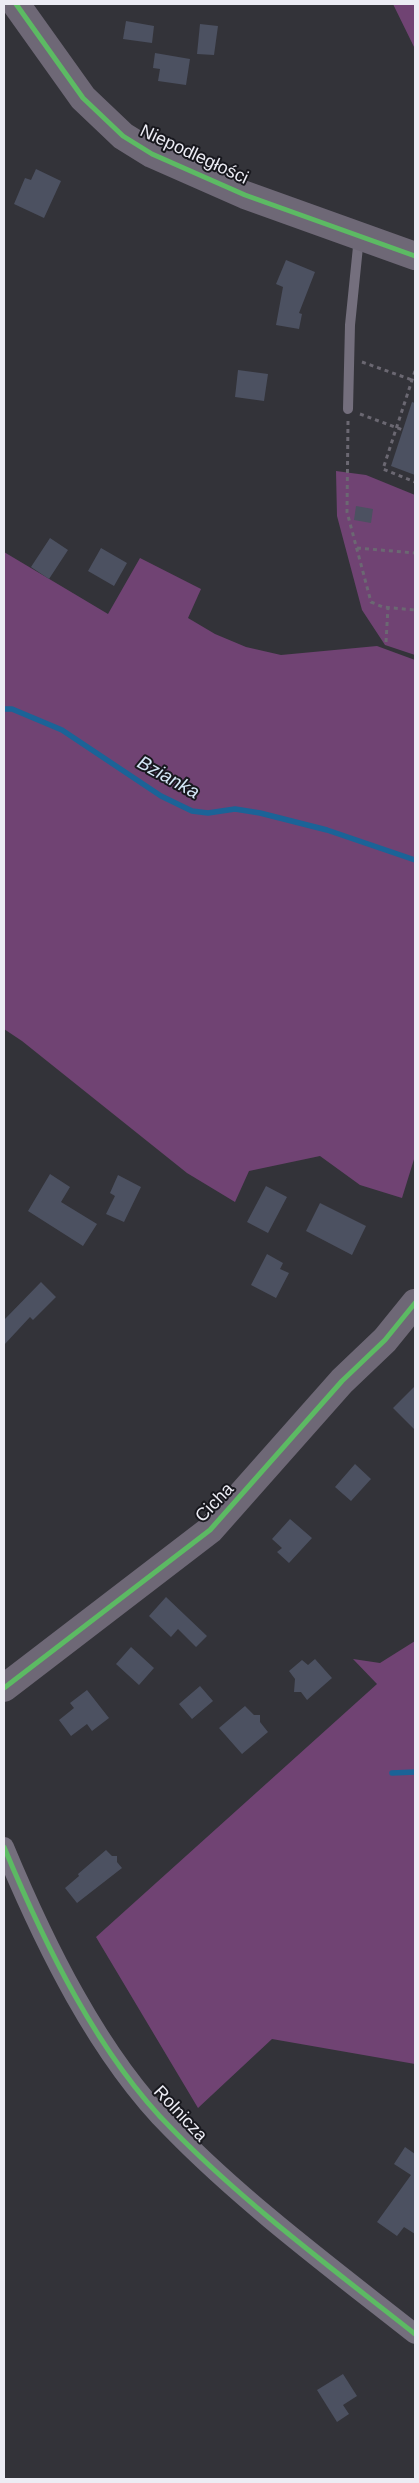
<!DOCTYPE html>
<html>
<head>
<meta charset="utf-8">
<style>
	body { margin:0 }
	#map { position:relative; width:419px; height:2483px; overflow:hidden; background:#333339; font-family:Helvetica,sans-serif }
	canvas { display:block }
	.frame { position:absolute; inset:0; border:5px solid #ececf4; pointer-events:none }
</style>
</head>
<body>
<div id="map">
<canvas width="419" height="2483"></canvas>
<div class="frame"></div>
</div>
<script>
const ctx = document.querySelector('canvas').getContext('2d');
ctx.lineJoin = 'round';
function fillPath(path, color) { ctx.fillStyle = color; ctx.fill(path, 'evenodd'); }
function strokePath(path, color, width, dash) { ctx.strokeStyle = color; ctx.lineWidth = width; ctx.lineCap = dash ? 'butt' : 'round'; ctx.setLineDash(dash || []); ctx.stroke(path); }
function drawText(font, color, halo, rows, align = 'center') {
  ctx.font = font + ' Helvetica,sans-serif'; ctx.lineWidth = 4; ctx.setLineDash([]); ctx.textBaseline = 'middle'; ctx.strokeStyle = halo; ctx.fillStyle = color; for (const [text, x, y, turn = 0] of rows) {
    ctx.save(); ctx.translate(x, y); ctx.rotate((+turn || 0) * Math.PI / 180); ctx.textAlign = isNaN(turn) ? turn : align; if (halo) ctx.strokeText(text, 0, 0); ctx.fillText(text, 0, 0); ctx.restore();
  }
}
const green = new Path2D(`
	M393 4H415V49Z
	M336 471 366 475 415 495V655L385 645 362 610 337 516Z
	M4 552 108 614 140 558 201 589 188 618 215 634 246 647 281 655 377 646 415 660V1156L402 1198 360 1185 320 1156 249 1171 235 1202 187 1173 22 1041 4 1029Z
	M415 1641V2064L272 2039 198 2108 96 1937 377 1684 353 1659 380 1663Z`);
const stream = new Path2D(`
	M4 709H12L62 730 161 796 192 811 208 813 235 809 260 813 327 830 415 860
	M392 1773 415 1772`);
const building = new Path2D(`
	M126 21 154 26 152 43 123 39Z
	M200 24 218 26 214 55 197 54Z
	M155 53 190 59 186 85 158 81 160 69 153 68Z
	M36 169 61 181 44 218 14 204 25 178 31 180Z
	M286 260 315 272 299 313 302 314 299 329 276 325 283 287 276 284Z
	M238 370 268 374 264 401 235 397Z
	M412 402 415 403V475L391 466Z
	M356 506 373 509 371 523 354 520Z
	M50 538 68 550 49 579 31 567Z
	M101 548 127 563 114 586 88 571Z
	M50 1174 70 1187 61 1202 97 1224 83 1246 28 1211Z
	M118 1175 141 1187 124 1222 106 1214 115 1196 110 1193Z
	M266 1186 287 1197 268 1233 247 1222Z
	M320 1203 366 1226 352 1255 306 1231Z
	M267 1254 283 1263 280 1269 289 1273 276 1298 251 1285Z
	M41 1282 56 1297 33 1320 30 1317 4 1345V1320Z
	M415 1386V1430L393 1408Z
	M355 1464 371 1479 351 1501 335 1487Z
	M290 1519 312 1538 289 1563 277 1552 282 1548 272 1539Z
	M166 1597 207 1636 196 1647 178 1629 171 1637 149 1616Z
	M131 1647 154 1668 139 1685 116 1664Z
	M315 1659 332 1678 307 1700 301 1692H294L295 1679 289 1671 302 1660 308 1665Z
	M200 1686 213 1701 192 1719 179 1704Z
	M87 1690 109 1718 92 1731 87 1724 71 1736 59 1720 74 1708 70 1703Z
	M245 1706 254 1715H260V1722L268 1732 242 1754 219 1728Z
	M106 1850 112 1856H117V1862L122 1868 77 1903 65 1888 79 1876 78 1874Z
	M405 2147 415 2154V2234L404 2227 397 2236 377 2222 411 2175 394 2164Z
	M343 2374 357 2396 343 2405 349 2414 337 2422 317 2390Z`);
const path = new Path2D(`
	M362 362 415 381
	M415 371 383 469 415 482
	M360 414 403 430
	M348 421 347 512 371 602 383 607 415 610
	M357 548 415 553
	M386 642 388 607`);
const lane = new Path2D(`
	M348 409 350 325 359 237`);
const street = new Path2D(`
	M4 1847C44 1943 98 2055 172 2129 244 2203 334 2270 415 2334`);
const secondary = new Path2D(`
	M16 4 83 98 123 136 152 154 245 195 415 256
	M4 1688 210 1530 342 1381 385 1340 415 1303`);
const cycleway = new Path2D(`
	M16 4 83 98 123 136 152 154 245 195 415 256
	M4 1688 210 1530 342 1381 385 1340 415 1303
	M4 1847C44 1943 98 2055 172 2129 244 2203 334 2270 415 2334`);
const streetNames = [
	["Niepodległości",194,155,25],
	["Cicha",215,1503,-46],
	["Rolnicza",180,2114,47]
];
const waterNames = [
	["Bzianka",168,778,29]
];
fillPath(green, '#704373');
strokePath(stream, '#1b6397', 5.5);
fillPath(building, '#4c5161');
strokePath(path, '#6b6872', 3, [4, 4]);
strokePath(lane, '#746f7d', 10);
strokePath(street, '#746f7d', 20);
strokePath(secondary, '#6e6876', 28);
strokePath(cycleway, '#5cba63', 5);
drawText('18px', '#ececf4', '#18181e', streetNames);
drawText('italic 19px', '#d5e7f7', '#18181e', waterNames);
</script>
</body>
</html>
